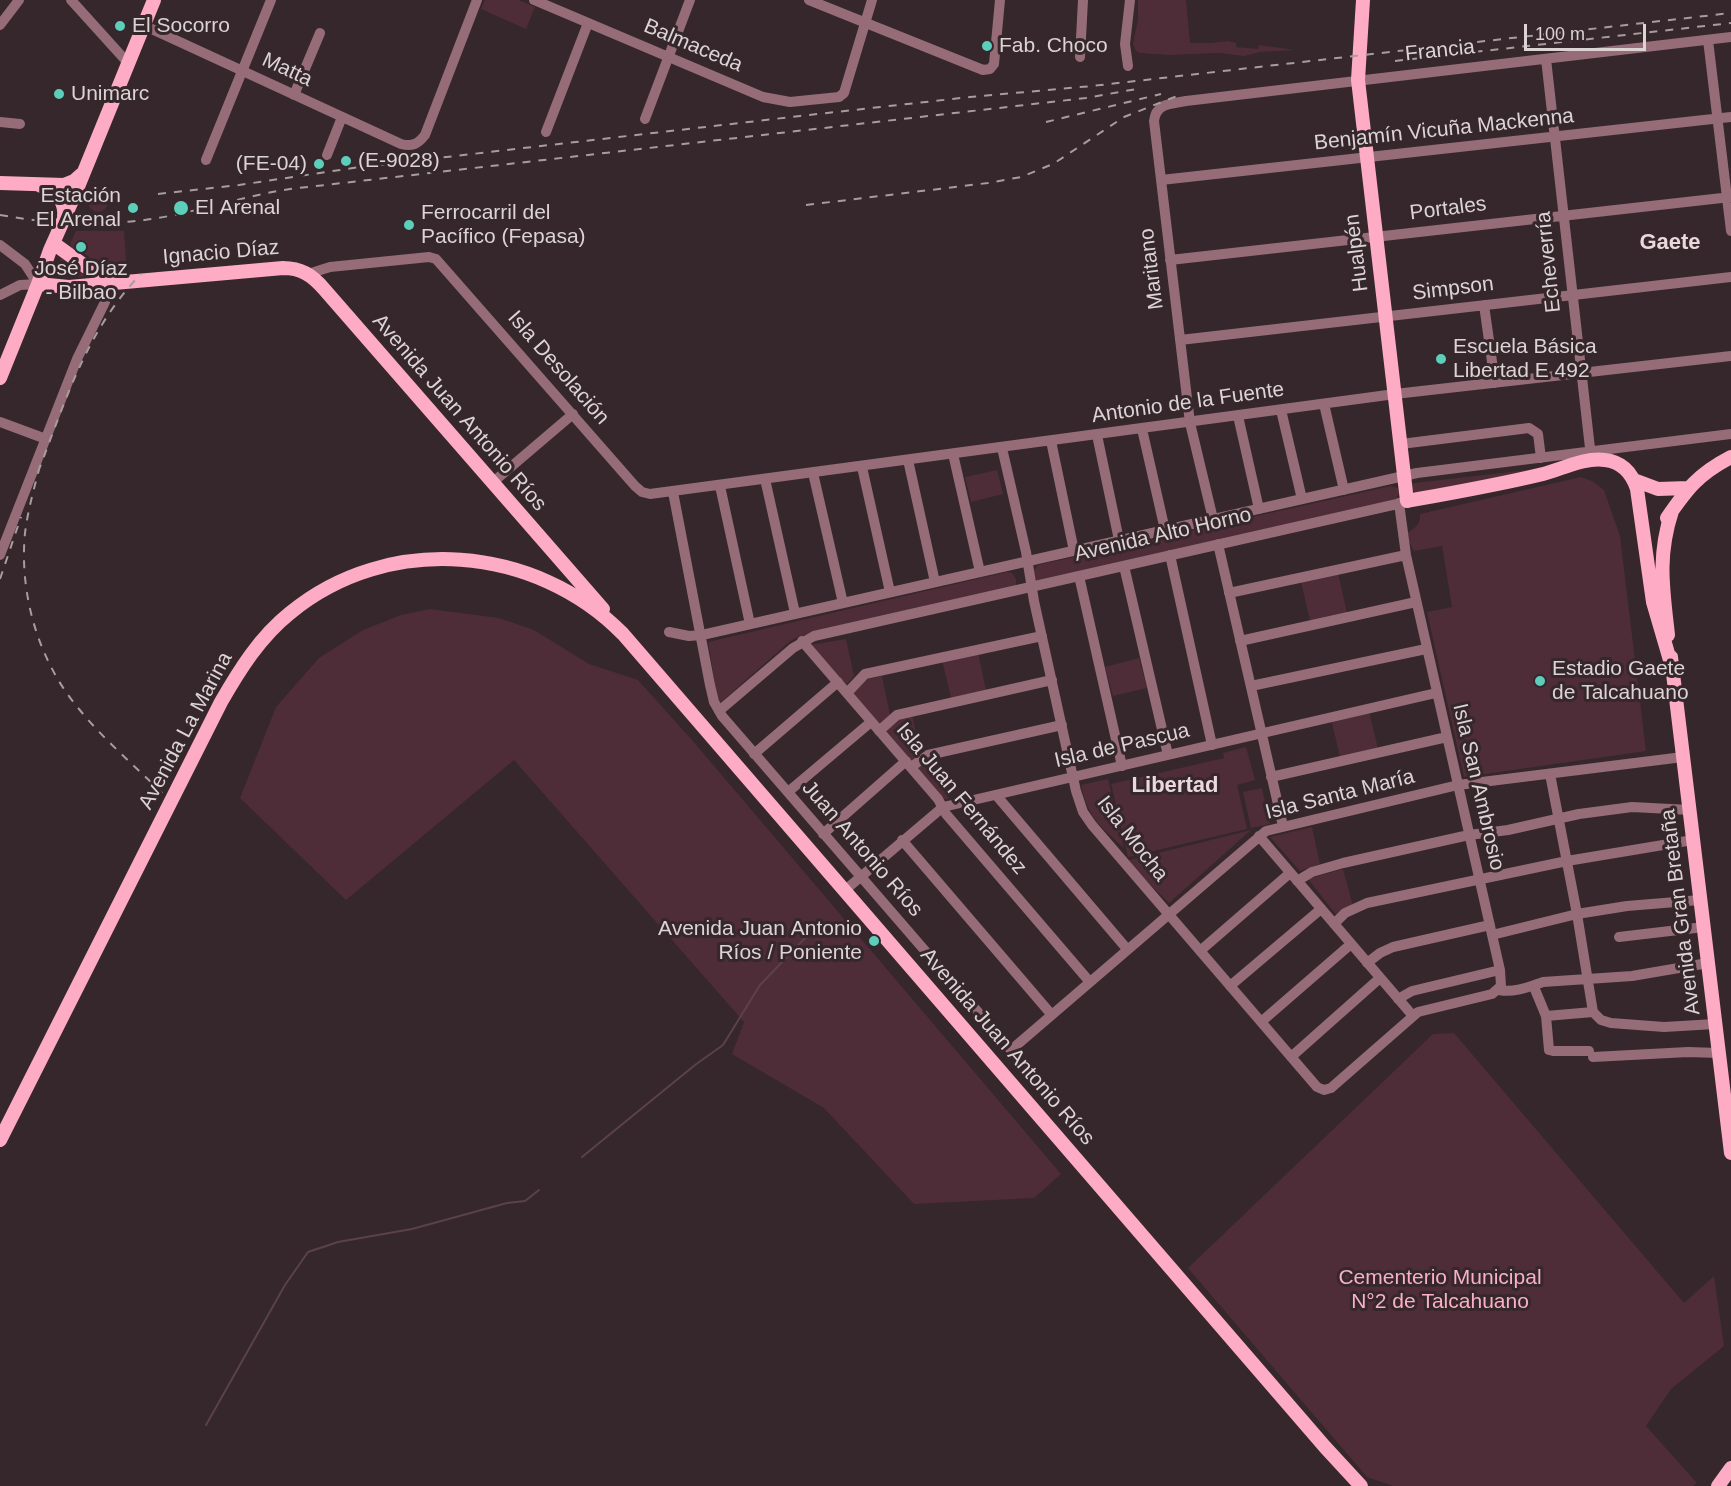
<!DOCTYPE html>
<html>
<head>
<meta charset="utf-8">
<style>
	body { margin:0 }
	#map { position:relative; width:1731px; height:1486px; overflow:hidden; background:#35272b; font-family:Arial,sans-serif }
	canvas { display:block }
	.scale { position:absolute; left:1524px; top:24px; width:122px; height:27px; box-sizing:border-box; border:3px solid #dcd3d5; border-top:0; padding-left:8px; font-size:18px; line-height:21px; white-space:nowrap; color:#dcd3d5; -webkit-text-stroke:4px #35272b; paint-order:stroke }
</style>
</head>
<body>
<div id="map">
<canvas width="1731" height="1486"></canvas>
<div class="scale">100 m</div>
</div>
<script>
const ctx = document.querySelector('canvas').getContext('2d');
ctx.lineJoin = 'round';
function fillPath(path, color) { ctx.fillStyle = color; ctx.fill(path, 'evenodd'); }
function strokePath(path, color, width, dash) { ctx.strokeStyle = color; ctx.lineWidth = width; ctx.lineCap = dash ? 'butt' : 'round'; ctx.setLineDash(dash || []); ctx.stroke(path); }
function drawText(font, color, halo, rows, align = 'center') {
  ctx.font = font + ' Arial,sans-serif'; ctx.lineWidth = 6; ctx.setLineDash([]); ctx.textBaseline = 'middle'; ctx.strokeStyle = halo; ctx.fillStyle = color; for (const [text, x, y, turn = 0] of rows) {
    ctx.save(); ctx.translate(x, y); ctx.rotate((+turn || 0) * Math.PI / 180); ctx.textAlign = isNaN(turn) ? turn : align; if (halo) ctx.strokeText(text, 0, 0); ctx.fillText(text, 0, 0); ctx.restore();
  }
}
const green = new Path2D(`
	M485 0H519L535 7 526 29 481 9Z
	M1138 0H1186L1190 43H1210L1228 41 1236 43V47L1258 49 1259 45 1295 50 1260 52 1244 56 1219 53 1168 55 1140 53 1136 51 1133 44 1138 19Z
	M88 202a10 10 0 1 1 20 0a10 10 0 1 1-20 0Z
	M76 231H124L127 276H111L95 266 94 261 76 247 72 248 70 244Z
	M61 258 87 275V277L58 278 54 273Z
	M1553 467 1431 494 1416 493 1406 484Z
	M997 470 1003 494 971 502 965 477Z
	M1581 477 1592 481 1604 490 1620 536 1646 751 1464 777 1427 612 1452 607 1442 546 1414 551 1405 534C1414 529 1421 525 1420 514Z
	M1391 486 1398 488 1399 493 1396 500 1038 582 1035 579 1033 572 1038 565Z
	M1007 572 1012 573 1016 579V585L1013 588 797 637 789 642 720 703 718 702 708 642Z
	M1338 573 1347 613 1310 621 1301 582Z
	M430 609 499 618 534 630 589 664 638 680 692 740 1061 1174 1034 1198 914 1204 824 1108 732 1054 744 1022 514 760 346 900 240 798 276 707 319 658 363 630 401 615Z
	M846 639 854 676 845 686 810 645Z
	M978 652 986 690 951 698 942 660Z
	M1139 658 1147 688 1113 696 1105 667Z
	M882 676 890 715 880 725 852 692 868 679Z
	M1369 711 1378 749 1340 757 1331 719Z
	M912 714 920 753 912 763 886 730 897 719Z
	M1246 747 1255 780 1237 785 1247 829 1128 857 1111 784 1224 758 1223 753Z
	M939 757 948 799H941L917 768 928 761Z
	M1108 779 1124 848C1100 826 1088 818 1081 785Z
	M1262 788 1270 824 1251 828 1243 792Z
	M1312 827 1320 864 1300 871 1270 837Z
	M1251 830 1169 903 1126 861Z
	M1343 869 1353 906 1338 917 1308 879Z
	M1454 1033 1684 1303 1714 1276 1724 1346 1671 1389 1646 1426 1697 1483 1693 1486H1393L1367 1477 1188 1268 1433 1034Z`);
const stream = new Path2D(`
	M582 1157 695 1065 723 1045 760 985 810 933
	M206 1425 285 1285 308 1252 338 1242 412 1229 507 1203 525 1201 539 1190`);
const minor = new Path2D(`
	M71 0 128 63
	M534 0 763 97 790 102 839 97 844 93 872 0
	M809 0 983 70 990 69 994 64 1000 0
	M0 25 19 0
	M143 25 401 144C412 147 418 144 425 135L477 0
	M1708 40 1731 231
	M1080 57 1083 0
	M1546 59 1591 457
	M1128 66 1125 44 1130 0
	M294 95 320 33
	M645 119 690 0
	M0 122 20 124
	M546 132 588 23
	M327 155 342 117
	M206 160 271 0
	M1161 180 1731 117
	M0 245 25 264 38 284
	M1170 260 1731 197
	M308 274 330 267 429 257 436 259 635 486 642 492 650 494 1395 394 1731 356
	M0 295 20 285 38 284
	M1484 305 1495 383
	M1180 340 1731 277
	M1324 404 1344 490
	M1281 410 1302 499
	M1238 416 1259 509
	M0 422 46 439
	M1142 429 1165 530
	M1097 435 1119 540
	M1051 441 1074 551
	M1401 444 1529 428 1538 434 1541 458
	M1002 448 1026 552 1034 601 1076 791 1083 812 1092 825 1317 1087 1324 1090 1331 1088 1418 1012 1492 994 1501 986 1500 970 1406 555 1399 503
	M953 454 980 572
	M908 460 935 582
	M862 467 890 592
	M813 473 843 603
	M765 479 795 613
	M492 483 573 414
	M720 486 750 624
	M673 492 710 685 714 702 722 716 1029 1071
	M1213 519 1190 423 1154 121C1156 103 1171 104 1186 101L1731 37
	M1218 544 1283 826
	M0 555 77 359 105 302 110 284
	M1170 555 1212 745
	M1124 566 1168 755
	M1079 576 1122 766
	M1229 593 1406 555
	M669 632 689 636 702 635 1417 473 1731 434
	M802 641 938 799 946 814 1089 981
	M1240 641 1416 602
	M1251 686 1426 649
	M847 693 865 674 1042 636
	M719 711 793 648 814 636 1406 502
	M879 731 897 715 1052 680
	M754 754 838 682
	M911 767 928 755 1062 725
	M1550 774 1577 914 1593 1012 1601 1020 1611 1023 1664 1027 1715 1024
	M1271 777 1447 737
	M788 792 871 722
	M996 795 1127 949
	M823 834 906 761
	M1259 836 1413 1016
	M902 840 1051 1014
	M1297 881 1312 872 1343 863 1469 835 1508 830 1579 814 1632 807 1690 810
	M844 891 943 807 1436 693
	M1334 924 1345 913 1367 903 1567 861 1693 840
	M1492 935 1577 914 1627 906 1700 900
	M1619 937 1704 927
	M1200 951 1290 873
	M1367 963 1380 953 1393 947 1490 925
	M1230 986 1321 909
	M1534 987 1546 1016 1549 1050 1553 1051H1589
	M1499 990C1515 993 1528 987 1543 982L1632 976 1708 963
	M1398 999 1412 991 1500 970
	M1546 1016 1593 1012
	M1261 1022 1351 944
	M1011 1050 1266 831 1458 785 1683 757
	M1291 1057 1380 978
	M1593 1057 1688 1052 1719 1053`);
const major = new Path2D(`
	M1363 0 1358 80 1407 501C1452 493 1498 485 1543 474 1562 469 1585 457 1605 460 1622 462 1632 473 1637 489L1653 602 1672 667
	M0 183 64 185 74 181 82 174
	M39 185C54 190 66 199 64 216
	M53 243 110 284
	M38 284 69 287 283 268C301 268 312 275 324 289L603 609
	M0 378 38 284 50 250 75 194 154 0
	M1634 480 1658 489 1688 488
	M1667 518C1687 489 1698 474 1731 457
	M1668 635C1663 589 1657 557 1672 511
	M1671 657 1731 1153
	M0 1140 221 702C240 669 260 637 290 613 388 532 536 545 623 634L1325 1447 1361 1486
	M1718 1486 1731 1468`);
const rail = new Path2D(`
	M1395 61 1731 23
	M1046 122 1161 94
	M158 194 239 185 360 167 800 116 970 97 1092 86 1731 13
	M806 205 988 183 1021 177 1053 164 1124 117 1177 96
	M0 215C56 225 113 227 169 216 210 208 249 195 290 189L1086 98 1142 88
	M40 466C34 488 28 510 25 533 19 595 39 662 79 709 104 740 135 766 163 794
	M38 472C65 402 87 329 141 274
	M0 579 21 517`);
const markers = [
	[120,26,6,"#5dceb9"],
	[987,46,6,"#5dceb9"],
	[59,94,6,"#5dceb9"],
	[346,161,6,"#5dceb9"],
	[319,164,6,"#5dceb9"],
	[133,208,6,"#5dceb9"],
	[181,208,8,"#5dceb9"],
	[409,225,6,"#5dceb9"],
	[81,247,6,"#5dceb9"],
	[1441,359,6,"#5dceb9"],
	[1540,681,6,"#5dceb9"],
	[874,941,6,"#5dceb9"]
];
const poiNames = [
	["El Socorro",132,26],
	["Fab. Choco",999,46],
	["Unimarc",71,94],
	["(E-9028)",358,161],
	["(FE-04)",307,164,"right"],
	["Estación",121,196,"right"],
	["El Arenal",121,220,"right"],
	["El Arenal",195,208],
	["Ferrocarril del",421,213],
	["Pacífico (Fepasa)",421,237],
	["José Díaz",81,269,"center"],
	["- Bilbao",81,293,"center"],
	["Escuela Básica",1453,347],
	["Libertad E 492",1453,371],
	["Estadio Gaete",1552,669],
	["de Talcahuano",1552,693],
	["Avenida Juan Antonio",862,929,"right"],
	["Ríos / Poniente",862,953,"right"]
];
const streetNames = [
	["Balmaceda",693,46,23],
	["Francia",1440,51,-6],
	["Matta",287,70,25],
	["Benjamín Vicuña Mackenna",1444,130,-6],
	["Portales",1448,209,-7],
	["Ignacio Díaz",221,253,-5],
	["Hualpén",1357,253,-97],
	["Echeverría",1549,262,-96],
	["Maritano",1152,269,-97],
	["Simpson",1453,289,-7],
	["Isla Desolación",558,368,49],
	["Antonio de la Fuente",1188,403,-8],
	["Avenida Juan Antonio Ríos",459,413,49],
	["Avenida Alto Horno",1163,535,-13],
	["Avenida La Marina",186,731,-62],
	["Isla de Pascua",1122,746,-13],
	["Isla San Ambrosio",1478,787,77],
	["Isla Santa María",1340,795,-14],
	["Isla Juan Fernández",961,799,50],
	["Isla Mocha",1132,839,52],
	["Juan Antonio Ríos",862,849,49],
	["Avenida Gran Bretaña",1681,912,-97],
	["Avenida Juan Antonio Ríos",1007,1047,49]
];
const parkNames = [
	["Cementerio Municipal",1440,1278],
	["N°2 de Talcahuano",1440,1302]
];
const neighbourhoodNames = [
	["Gaete",1670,243],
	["Libertad",1175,786]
];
fillPath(green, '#4e2d38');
strokePath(stream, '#5b414b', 2);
strokePath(minor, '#956c78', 10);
strokePath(major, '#feabc5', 14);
strokePath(rail, '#a79d9f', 2, [8, 8]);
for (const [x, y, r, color] of markers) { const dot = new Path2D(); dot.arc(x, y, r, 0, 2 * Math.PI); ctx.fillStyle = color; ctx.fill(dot); strokePath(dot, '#35272b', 2); }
drawText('21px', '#dcd3d5', '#35272b', poiNames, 'left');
drawText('21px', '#dcd3d5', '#35272b', streetNames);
drawText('21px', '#f9afc5', '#35272b', parkNames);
drawText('bold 22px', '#ebd8dd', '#35272b', neighbourhoodNames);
</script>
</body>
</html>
